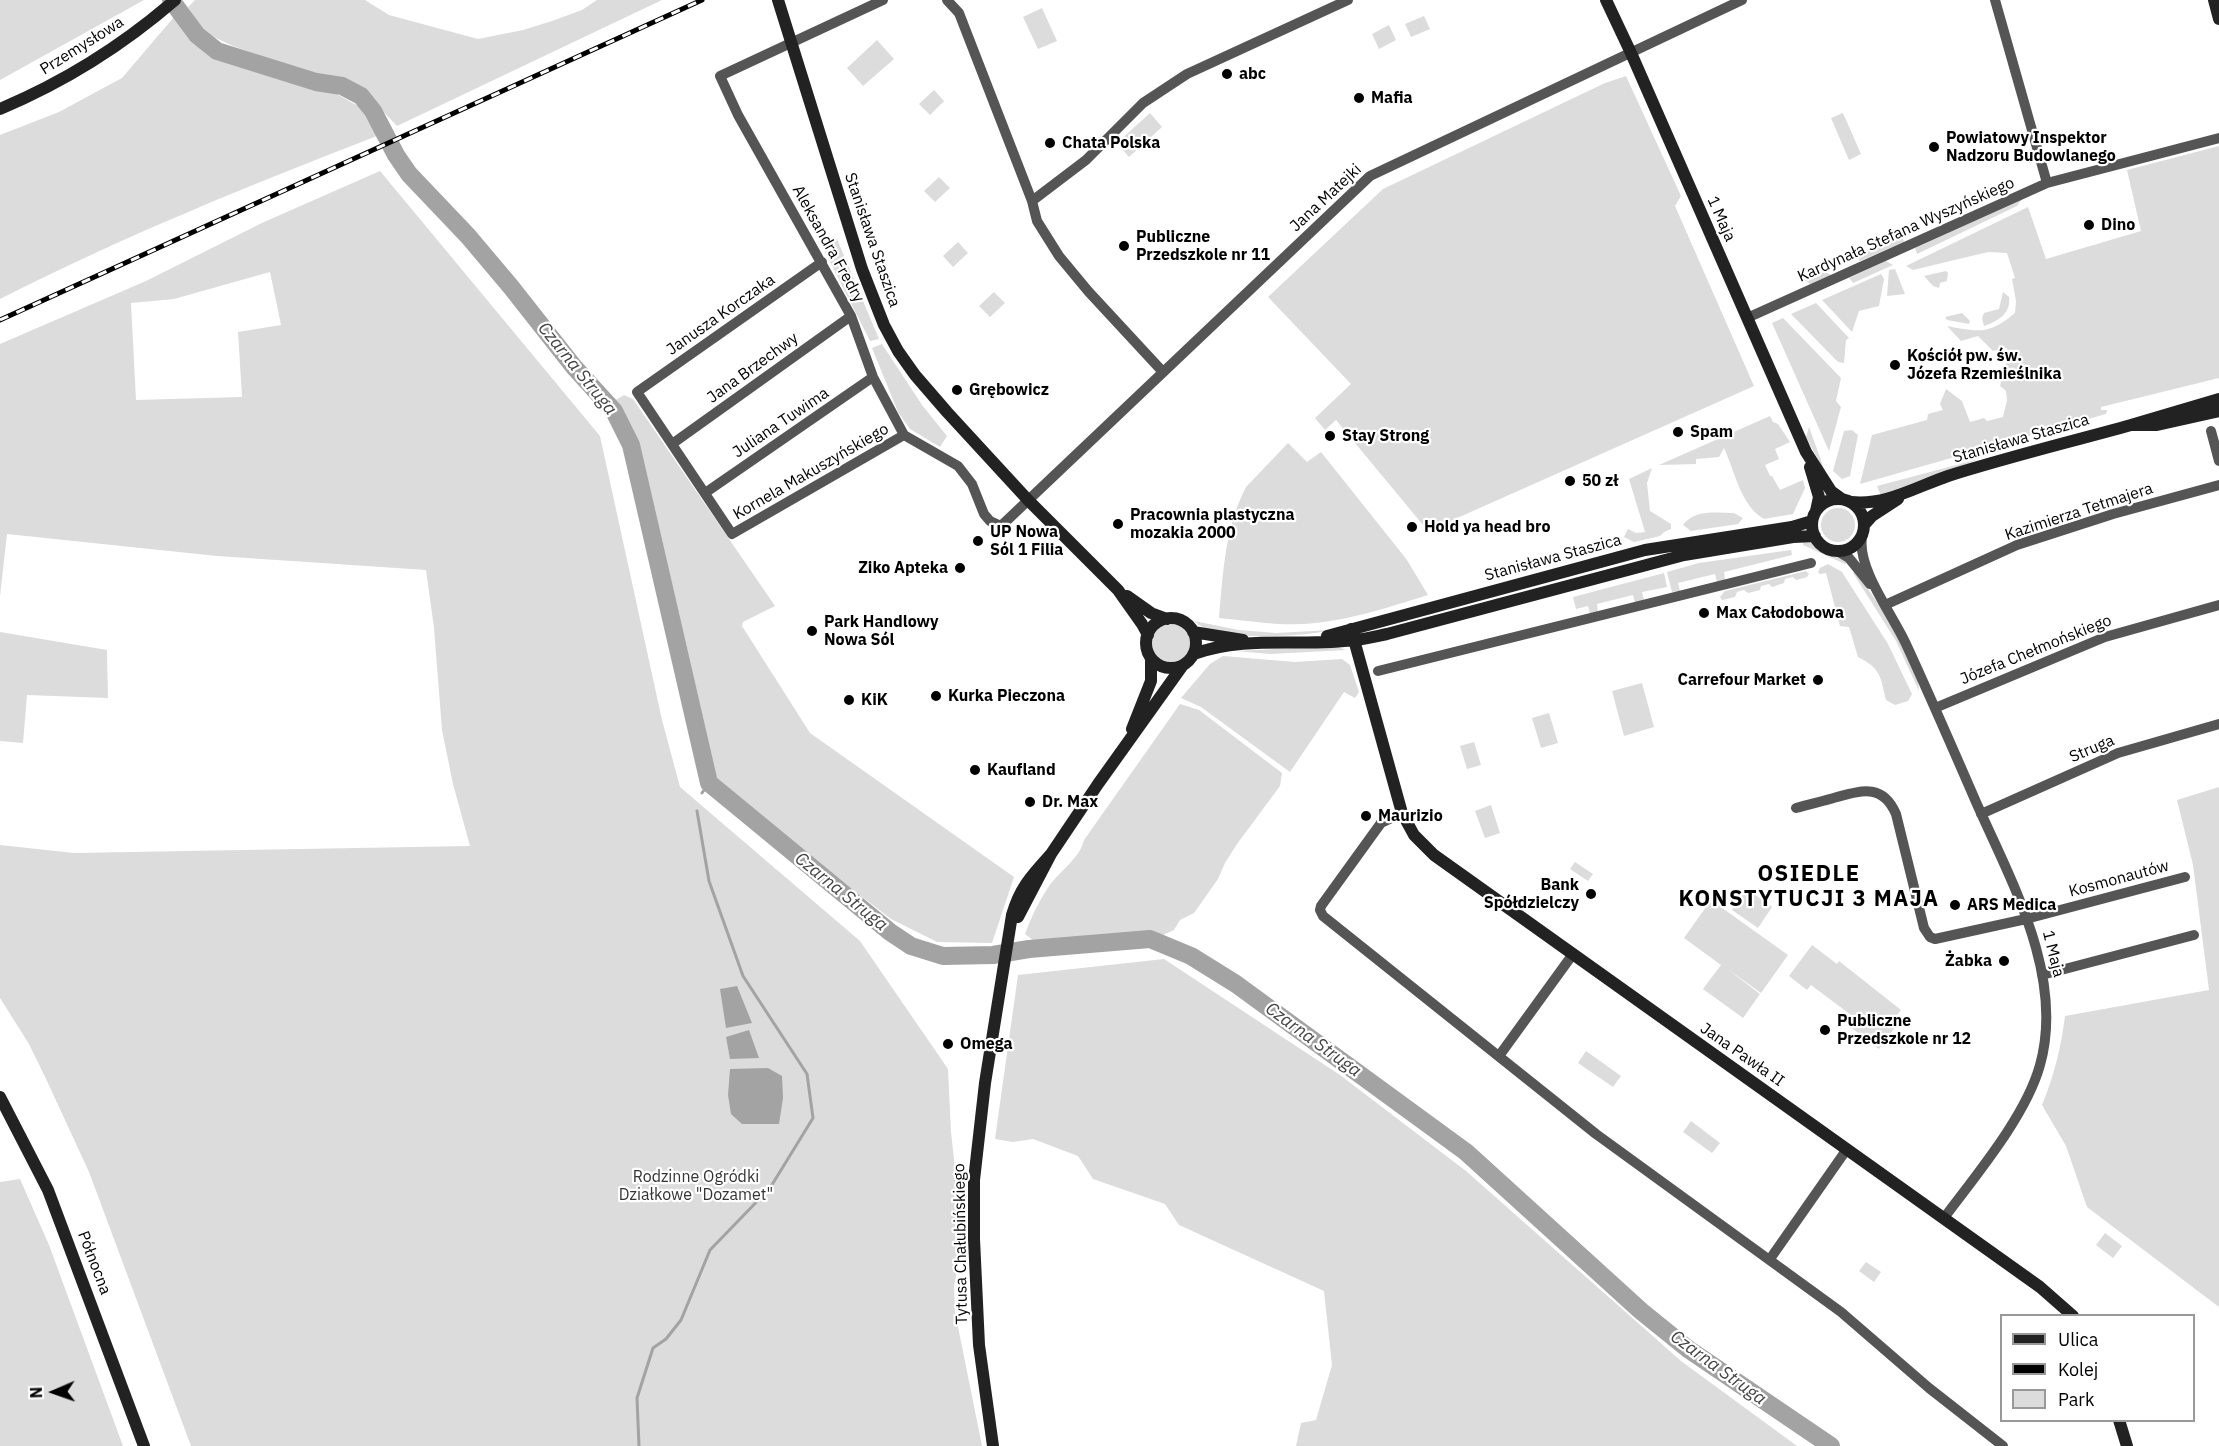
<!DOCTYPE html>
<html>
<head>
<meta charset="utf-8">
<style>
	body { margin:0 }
	#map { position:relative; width:2219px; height:1446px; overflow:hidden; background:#fff; font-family:"IBM Plex Sans",sans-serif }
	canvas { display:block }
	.legend { position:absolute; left:2000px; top:1314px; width:195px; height:108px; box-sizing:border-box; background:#fff; border:2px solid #999; margin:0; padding:8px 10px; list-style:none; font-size:18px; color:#000 }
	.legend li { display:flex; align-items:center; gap:12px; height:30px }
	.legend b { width:30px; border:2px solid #999 }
	.north { position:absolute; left:24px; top:1362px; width:60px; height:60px; -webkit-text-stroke:4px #fff; paint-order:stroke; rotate:268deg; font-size:16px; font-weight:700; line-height:24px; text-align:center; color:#000 }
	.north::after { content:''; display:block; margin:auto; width:21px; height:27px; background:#000; clip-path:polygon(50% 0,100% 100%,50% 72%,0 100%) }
</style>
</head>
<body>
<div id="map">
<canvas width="2219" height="1446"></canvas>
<ul class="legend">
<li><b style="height:8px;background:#222"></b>Ulica</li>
<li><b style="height:8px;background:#000"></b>Kolej</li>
<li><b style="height:16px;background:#dcdcdc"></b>Park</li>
</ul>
<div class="north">N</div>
</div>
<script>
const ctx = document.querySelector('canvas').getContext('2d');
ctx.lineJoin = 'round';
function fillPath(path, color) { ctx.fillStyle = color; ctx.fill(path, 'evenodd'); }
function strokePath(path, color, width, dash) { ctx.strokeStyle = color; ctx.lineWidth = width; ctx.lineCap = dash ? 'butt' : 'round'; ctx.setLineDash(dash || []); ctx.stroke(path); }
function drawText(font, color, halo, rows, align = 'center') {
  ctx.font = font + ' "IBM Plex Sans",sans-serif'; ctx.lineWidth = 4.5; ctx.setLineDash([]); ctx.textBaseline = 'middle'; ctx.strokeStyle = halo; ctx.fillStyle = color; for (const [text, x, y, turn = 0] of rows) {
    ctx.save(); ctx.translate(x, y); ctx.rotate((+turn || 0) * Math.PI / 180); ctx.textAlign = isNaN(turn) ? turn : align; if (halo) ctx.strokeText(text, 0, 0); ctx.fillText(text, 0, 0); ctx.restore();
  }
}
const green = new Path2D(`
	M0 0H144L0 80Z
	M195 0H365L389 15 478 39 523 30 552 21 582 10 597 0H662L397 126 360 87 310 73 233 46 203 32 188 7Z
	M1042 8 1057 41 1038 49 1023 17Z
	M1424 16 1430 29 1411 37 1405 24Z
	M174 17 199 47 223 61 333 92 360 107 377 136C250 185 122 237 0 299V135L59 112 122 78Z
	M1389 25 1396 40 1379 49 1372 34Z
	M877 40 894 59 863 86 847 68Z
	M1626 76 1681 196 1675 206 1754 386 1428 531 1336 420 1325 430 1315 418 1351 384 1268 297 1383 189 1605 83Z
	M934 90 944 101 930 115 919 104Z
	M1150 113 1162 127 1129 157 1117 143Z
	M1843 113 1861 154 1849 160 1831 118Z
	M2219 146V378L2101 407V410H2107L2106 414 1860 484 1872 435 1927 420 1928 414 1943 410 1940 404 1946 389 1962 401 1970 422 1984 418 1987 421 2003 417 2007 400 2006 391 2000 386 2010 351 2006 348 1993 351 1978 336 1961 341 1947 326C1979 332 1989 335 2015 313L2016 301 2012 279 2015 278 2007 253 1988 252 1913 270 1906 266 2028 207 2046 259 2141 231 2127 170Z
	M380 171 600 436 662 720 680 787 860 941 948 1069 951 1132 963 1242 954 1286 955 1312 982 1446H191L89 1172 47 1081 29 1044 0 998V845L74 853 470 846 453 784 442 730 434 628 426 570 217 556 7 534 0 596V344L146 281 264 222ZM270 272 281 325 238 332 242 397 136 400 131 303 174 299Z
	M939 177 950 188 935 202 924 191Z
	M2022 199 2017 206 1917 254 1915 248Z
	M1902 235 1904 242 1860 261 1855 256Z
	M837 239 879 339 870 341 821 244Z
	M958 242 968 253 953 267 943 256Z
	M1886 261 1893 265 1853 283 1849 278Z
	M1895 269 1905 294 1887 296 1889 270Z
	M1823 270 1831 275 1810 284 1803 279Z
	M1946 271 1948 273 1947 281 1940 283 1939 288 1933 286 1924 276Z
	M1881 274 1884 279 1879 306 1859 311 1852 332 1822 300Z
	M994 292 1005 303 990 317 979 306Z
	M2003 292 2009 297C2011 313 1999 321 1984 326L1982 318 1984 313 1999 309Z
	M1816 303 1849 338 1846 340 1844 363 1838 362 1791 314Z
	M1962 313 1970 321 1969 324 1947 320 1945 317Z
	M1783 318 1841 378 1836 401 1841 407 1829 451 1772 323Z
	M882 344 922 405 947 436 940 447 910 429 898 412 872 348Z
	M624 395 633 399 775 606 743 622 742 626 810 733 1014 877 992 943 937 942 891 919 713 782 679 640 636 444 614 401Z
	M1770 416 1773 422 1778 424 1790 442 1775 449 1779 459 1765 465 1770 476H1772L1780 490 1803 480 1805 488 1793 514 1764 519C1741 506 1735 472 1724 448L1719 457 1696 459V464L1659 465Z
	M1809 427 1826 474 1806 437Z
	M1852 430 1858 435 1850 476 1842 479 1833 471 1844 431Z
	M1288 443 1307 462 1321 452 1407 560 1428 595C1392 606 1354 619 1316 623 1284 627 1252 621 1219 618 1223 573 1225 528 1246 487Z
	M1979 459 1881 496 1877 486Z
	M1652 468 1647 483 1650 511 1671 524V529L1664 532 1660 536 1634 542 1624 537 1628 529 1636 533 1645 532 1629 479Z
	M1821 525a17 17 0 1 1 34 0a17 17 0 1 1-34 0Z
	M1734 513 1743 518 1738 524 1691 531 1683 525C1695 509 1716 513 1734 513Z
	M1803 539 1812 543 1821 551 1849 562 1845 564 1803 545Z
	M1791 550 1792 555 1724 572 1725 580 1717 582 1715 574 1678 583 1680 591 1672 592 1667 572 1699 563Z
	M1828 564 1842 572 1888 644 1912 694 1908 701 1895 705 1886 700C1880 675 1881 669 1858 657L1849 627 1840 626 1826 573 1820 574 1818 572 1820 568Z
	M1806 571 1809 574 1807 577 1796 580 1793 577 1785 579 1784 583 1772 587 1769 584 1761 586 1760 590 1748 593 1744 590 1737 592 1735 597 1722 600 1720 597 1725 591Z
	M1856 571C1875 600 1918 657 1919 691L1896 641 1853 573Z
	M1664 573 1667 587 1642 592 1644 600 1635 603 1633 595 1597 604 1598 612 1590 614 1588 606 1576 609 1573 597Z
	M1194 621 1239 630 1276 633 1331 630C1302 637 1216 643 1194 621Z
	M1152 643a19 19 0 1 1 38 0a19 19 0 1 1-38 0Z
	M0 632 107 650 108 698 27 695 23 743 0 741Z
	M1336 646 1346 650 1270 654 1236 651Z
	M1223 656 1295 662 1342 659 1350 665 1359 692 1355 698 1344 692 1290 772 1201 707 1181 698 1210 664Z
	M1642 683 1654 727 1624 736 1612 691Z
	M1180 704 1199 710 1282 773 1280 786 1237 844 1225 863 1218 879 1194 913 1180 920 1174 930 1163 935 1144 933 1072 941H1034L1025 934C1031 917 1039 901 1049 886 1060 871 1080 858 1084 840Z
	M1549 713 1558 743 1541 748 1532 718Z
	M1474 742 1481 765 1467 769 1460 746Z
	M2219 787V1307L2087 1207 2066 1146 2042 1105C2054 1076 2061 1048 2065 1016L2209 990 2193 865 2177 800Z
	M1491 805 1500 833 1485 838 1475 811Z
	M1575 862 1593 874 1588 881 1570 869Z
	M1747 889 1772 907 1758 928 1732 910Z
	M1711 900 1788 955 1761 993 1726 968 1760 994 1743 1018 1703 989 1721 965 1684 938Z
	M1812 945 1837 964 1839 961 1901 1010 1892 1021 1897 1025 1879 1049 1849 1026 1855 1018 1811 985 1807 990 1789 976Z
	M1164 959 1340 1075 1466 1171 1681 1361 1797 1446H1296L1301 1423 1316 1420 1332 1365 1324 1291 1179 1225 1165 1204 1093 1179 1078 1156 1033 1139 1013 1142 995 1139 1018 975Z
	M1586 1051 1621 1076 1613 1087 1578 1063Z
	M1691 1121 1720 1143 1712 1153 1683 1132Z
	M20 1179 49 1245 123 1446H0V1182Z
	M2105 1233 2122 1246 2113 1258 2096 1245Z
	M1866 1262 1881 1272 1874 1282 1859 1271Z`);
const water = new Path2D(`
	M737 986 752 1023 726 1028 720 989Z
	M749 1030 759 1058 730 1059 726 1037Z
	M768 1068 782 1076 783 1098 779 1124H742L731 1114 728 1095 730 1069Z`);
const stream = new Path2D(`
	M702 793 709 783
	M639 1446 637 1398 653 1348 666 1339 681 1320 710 1250 770 1188 813 1118 807 1074 743 976 709 881 697 811`);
const river = new Path2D(`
	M171 0 197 35 217 51 316 82 342 86 361 96 373 111 396 155 409 174 468 236 511 287 574 367 614 411 631 445 709 783 890 932 911 946 943 956 993 955 1029 949 1150 939 1191 956 1236 984 1466 1152 1641 1311 1688 1349 1831 1446`);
const street = new Path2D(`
	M883 0 720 76 738 115 851 316 873 377 904 435 958 466 972 484 984 514 990 521 1001 526 1370 176 1742 0
	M947 0 959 13 1032 201 1037 221 1059 256 1088 291 1163 372
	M1995 0 2047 183
	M1032 201 1086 160 1143 103 1187 74 1348 0
	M822 262 637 392 732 534 904 435
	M1747 318 2047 183 2219 138
	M2211 431 2219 461
	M672 444 851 316
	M705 493 873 377
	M1862 537C1857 569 1893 615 1906 644 1930 696 1953 749 1976 802 2011 881 2065 976 2040 1065 2026 1116 1976 1175 1944 1218
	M1837 551 1849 558 1870 584
	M1885 605 2017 545 2113 514 2219 485
	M1378 671 1811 563
	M1935 708 2105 637 2219 605
	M1796 808C1810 804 1824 801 1837 797 1863 790 1883 784 1896 814L1924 928 1930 937 1935 939 2026 919 2185 877
	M1402 813 1381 823 1321 906 1320 910 1323 916 1596 1134 1841 1312 1929 1388 2003 1446
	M1981 814 2118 753 2219 724
	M2042 975 2194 935
	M1499 1056 1573 954
	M1770 1259 1847 1149`);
const secondary = new Path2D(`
	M778 0 862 269 884 325 898 351 915 375 947 412 1028 500 1118 590 1142 624 1148 635
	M1606 0 1631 53 1806 452 1831 491 1842 499
	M2214 0 2219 19
	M0 109C64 82 122 46 175 0
	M2219 399 2131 425H2157L2219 411
	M1810 467 1819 497 1816 511
	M1812 525a26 26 0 1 1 52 0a26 26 0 1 1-52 0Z
	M1851 502C1885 506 1916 487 1948 476 2008 457 2070 442 2131 425
	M1864 525 1872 516 1898 499
	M1127 596 1151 613 1167 619
	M1146 643a25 25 0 1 1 50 0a25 25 0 1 1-50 0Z
	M1351 629 1402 813 1414 835 1434 855 2040 1287 2073 1316
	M1193 632 1243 640
	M1327 636 1645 550 1792 527 1812 521
	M1194 654C1245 635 1302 647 1355 640 1366 639 1377 636 1387 634L1684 555 1793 537 1815 536
	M1132 729 1151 681V659
	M1018 917 1051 854 1098 784 1183 665
	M0 1097 48 1190 144 1446
	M2119 1420 2127 1446
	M993 1446 979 1345 974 1239V1180L985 1083 1012 915C1020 887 1032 875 1051 854`);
const rail = new Path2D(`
	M0 320 702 0`);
const markers = [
	[1227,74,6,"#000"],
	[1359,98,6,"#000"],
	[1050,143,6,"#000"],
	[1934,147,6,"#000"],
	[2089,225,6,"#000"],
	[1124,246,6,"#000"],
	[1895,365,6,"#000"],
	[957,390,6,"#000"],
	[1678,432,6,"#000"],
	[1330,436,6,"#000"],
	[1570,481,6,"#000"],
	[1118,524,6,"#000"],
	[1412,527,6,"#000"],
	[978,541,6,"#000"],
	[960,568,6,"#000"],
	[1704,613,6,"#000"],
	[812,631,6,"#000"],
	[1818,680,6,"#000"],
	[936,696,6,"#000"],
	[849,700,6,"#000"],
	[975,770,6,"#000"],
	[1030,802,6,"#000"],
	[1366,816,6,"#000"],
	[1591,894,6,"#000"],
	[1955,905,6,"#000"],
	[2004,961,6,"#000"],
	[1825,1030,6,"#000"],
	[948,1044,6,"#000"]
];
const streetNames = [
	["Przemysłowa",82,46,-32],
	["Jana Matejki",1326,198,-43],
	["1 Maja",1721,219,66],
	["Kardynała Stefana Wyszyńskiego",1906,230,-24],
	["Stanisława Staszica",872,240,71],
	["Aleksandra Fredry",828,244,61],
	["Janusza Korczaka",721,315,-35],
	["Jana Brzechwy",753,368,-36],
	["Juliana Tuwima",781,423,-34],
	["Stanisława Staszica",2021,439,-16],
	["Kornela Makuszyńskiego",811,472,-30],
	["Kazimierza Tetmajera",2079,512,-18],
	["Stanisława Staszica",1553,558,-15],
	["Józefa Chełmońskiego",2036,650,-22],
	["Struga",2092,749,-23],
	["Kosmonautów",2119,879,-15],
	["1 Maja",2053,954,76],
	["Jana Pawła II",1742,1055,35],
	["Tytusa Chałubińskiego",961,1244,-91],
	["Północna",94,1263,69]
];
const poiNames = [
	["abc",1239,74],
	["Mafia",1371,98],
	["Powiatowy Inspektor",1946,138],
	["Nadzoru Budowlanego",1946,156],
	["Chata Polska",1062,143],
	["Dino",2101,225],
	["Publiczne",1136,237],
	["Przedszkole nr 11",1136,255],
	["Kościół pw. św.",1907,356],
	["Józefa Rzemieślnika",1907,374],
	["Grębowicz",969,390],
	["Spam",1690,432],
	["Stay Strong",1342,436],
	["50 zł",1582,481],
	["Pracownia plastyczna",1130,515],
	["mozakia 2000",1130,533],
	["Hold ya head bro",1424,527],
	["UP Nowa",990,532],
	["Sól 1 Filia",990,550],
	["Ziko Apteka",948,568,"right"],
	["Max Całodobowa",1716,613],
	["Park Handlowy",824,622],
	["Nowa Sól",824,640],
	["Carrefour Market",1806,680,"right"],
	["Kurka Pieczona",948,696],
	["KiK",861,700],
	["Kaufland",987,770],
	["Dr. Max",1042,802],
	["Maurizio",1378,816],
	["Bank",1579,885,"right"],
	["Spółdzielczy",1579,903,"right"],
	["ARS Medica",1967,905],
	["Żabka",1992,961,"right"],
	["Publiczne",1837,1021],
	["Przedszkole nr 12",1837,1039],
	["Omega",960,1044]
];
const parkNames = [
	["Rodzinne Ogródki",696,1177],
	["Działkowe \"Dozamet\"",696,1195]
];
const waterNames = [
	["Czarna Struga",577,369,51],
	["Czarna Struga",841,892,39],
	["Czarna Struga",1313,1040,36],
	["Czarna Struga",1718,1368,36]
];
const districtNames = [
	["OSIEDLE",1809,875],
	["KONSTYTUCJI 3 MAJA",1809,900]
];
fillPath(green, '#dcdcdc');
fillPath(water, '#a3a3a3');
strokePath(stream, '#a3a3a3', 3);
strokePath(river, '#a3a3a3', 18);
strokePath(street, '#555', 10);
strokePath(secondary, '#222', 12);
strokePath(rail, '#000', 5);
strokePath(rail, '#fff', 3, [9]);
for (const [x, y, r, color] of markers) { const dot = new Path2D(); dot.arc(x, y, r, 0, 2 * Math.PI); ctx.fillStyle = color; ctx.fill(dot); strokePath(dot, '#fff', 2); }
drawText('16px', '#000', '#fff', streetNames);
drawText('bold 16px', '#000', '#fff', poiNames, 'left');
drawText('16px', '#333', '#fff', parkNames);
drawText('italic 18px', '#444', '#fff', waterNames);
ctx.letterSpacing = '1.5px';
drawText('bold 22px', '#000', '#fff', districtNames);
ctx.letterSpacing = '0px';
</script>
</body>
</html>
